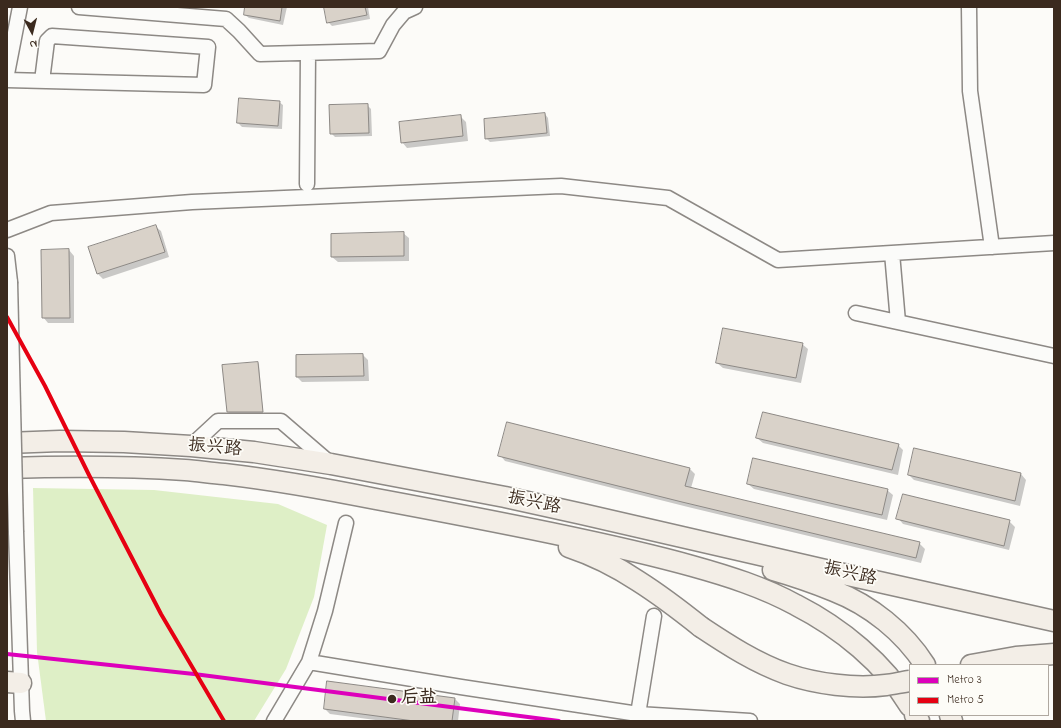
<!DOCTYPE html>
<html>
<head>
<meta charset="utf-8">
<style>
	body { margin:0 }
	#map { position:relative; width:1061px; height:728px; overflow:hidden; background:#fcfbf8; font-family:"Indie Flower",sans-serif }
	canvas { display:block }
	.frame { position:absolute; inset:0; border:8px solid #3b2a1e; pointer-events:none }
	.legend { position:absolute; left:909px; top:664px; width:140px; height:52px; box-sizing:border-box; background:#fdfcf7; border:1px solid #afa8a0; margin:0; padding:5px 7px; list-style:none; font-size:12px; color:#3b2a1e }
	.legend li { display:flex; align-items:center; gap:8px; height:20px }
	.legend b { width:20px; border:1px solid #afa8a0 }
	.north { position:absolute; left:12px; top:12px; width:40px; height:40px; -webkit-text-stroke:3px #fdfcf7; paint-order:stroke; rotate:173deg; font-size:11px; font-weight:700; line-height:16px; text-align:center; color:#3b2a1e }
	.north::after { content:''; display:block; margin:auto; width:14px; height:18px; background:#3b2a1e; clip-path:polygon(50% 0,100% 100%,50% 72%,0 100%) }
</style>
</head>
<body>
<div id="map">
<canvas width="1061" height="728"></canvas>
<div class="frame"></div>
<ul class="legend">
<li><b style="height:5px;background:#d0b"></b>Metro 3</li>
<li><b style="height:5px;background:#e60012"></b>Metro 5</li>
</ul>
<div class="north">N</div>
</div>
<script>
const ctx = document.querySelector('canvas').getContext('2d');
ctx.lineJoin = 'round';
function fillPath(path, color) { ctx.fillStyle = color; ctx.fill(path, 'evenodd'); }
function strokePath(path, color, width, dash) { ctx.strokeStyle = color; ctx.lineWidth = width; ctx.lineCap = dash ? 'butt' : 'round'; ctx.setLineDash(dash || []); ctx.stroke(path); }
function drawText(font, color, halo, rows, align = 'center') {
  ctx.font = font + ' "Indie Flower","LXGW WenKai TC",sans-serif'; ctx.lineWidth = 3.5; ctx.setLineDash([]); ctx.textBaseline = 'middle'; ctx.strokeStyle = halo; ctx.fillStyle = color; for (const [text, x, y, turn = 0] of rows) {
    ctx.save(); ctx.translate(x, y); ctx.rotate((+turn || 0) * Math.PI / 180); ctx.textAlign = isNaN(turn) ? turn : align; if (halo) ctx.strokeText(text, 0, 0); ctx.fillText(text, 0, 0); ctx.restore();
  }
}
const green = new Path2D(`
	M33 488 154 490 278 504 327 525 314 597 286 669 254 721H46L37 652Z`);
const shadow = new Path2D(`
	M246 7H287L283 25 249 18 245 15Z
	M325 7H368L370 19 332 26 328 22Z
	M279 102 283 105 282 129 242 127 238 123Z
	M367 105 371 109 372 136 335 137 331 133Z
	M545 114 548 118 550 136 490 142 486 138Z
	M460 116 466 122 468 141 407 148 402 142Z
	M155 226 161 231 169 257 103 279 98 274Z
	M403 233 409 238V261L338 262 332 257Z
	M69 250 74 256V323H48L43 317Z
	M802 344 808 349 801 383 723 368 717 363Z
	M363 355 368 360 369 381 302 382 297 377V356Z
	M258 363 259 364 263 413H229L228 412 224 366Z
	M757 438 898 445 903 450 898 475 763 443Z
	M500 455 690 469 695 474 691 488 919 543 925 549 921 563 688 507 505 461Z
	M1021 474 1026 480 1020 506 914 480 909 475Z
	M748 484 887 490 893 495 887 520 754 489Z
	M898 518 1009 521 1015 527 1009 550 903 524Z
	M455 699 460 704 458 721H383L330 714 325 709Z`);
const building = new Path2D(`
	M245 7H282L280 21 244 15Z
	M324 7H365L367 15 327 23Z
	M239 98 280 101 278 126 237 123Z
	M368 104 369 133 330 134 329 105Z
	M545 113 547 133 485 139 484 119Z
	M461 115 463 136 401 143 399 122Z
	M156 225 165 252 97 274 88 247Z
	M404 232V256L331 257V234Z
	M69 249 70 318H42L41 250Z
	M723 328 803 343 796 378 716 363Z
	M363 354 364 376 296 377V355Z
	M258 362 263 412H227L222 365Z
	M763 412 899 444 892 470 756 438Z
	M507 422 690 468 685 486 920 542 916 558 682 502 498 456Z
	M914 448 1021 473 1015 501 908 475Z
	M753 458 888 489 882 515 747 484Z
	M903 494 1010 520 1004 546 896 519Z
	M327 681 455 698 452 721H414L324 709Z`);
const minor = new Path2D(`
	M79 7 226 19 239 31 260 54 379 51 393 25 404 12 415 7
	M969 7 970 91 992 247
	M7 74 20 7
	M7 80 204 85 208 47 52 36 47 41 42 81
	M307 184 308 53
	M7 230 51 213 192 202 561 186 668 198 778 260 1054 243
	M892 253 898 322
	M7 256 10 282
	M856 313 1054 356
	M191 446 218 421H281L331 464
	M16 532 22 711 23 721
	M309 662 461 687 638 714 750 721
	M638 714 654 616
	M274 721 309 662 325 611 346 523`);
const highway = new Path2D(`
	M7 443 60 441 124 442 191 446 254 452 331 464 505 497 582 514 821 569 1054 621
	M7 468C66 466 126 466 185 470 198 471 211 473 224 474 275 480 326 489 376 499 435 510 493 521 551 533 599 543 646 553 692 566 728 576 763 587 796 605 841 628 884 663 910 706
	M569 547C593 555 617 567 638 581 660 595 681 611 701 627
	M773 570C794 576 814 583 834 591 870 605 904 632 925 665
	M971 665 1016 657 1054 654
	M7 682 21 683
	M915 715 919 721
	M950 715 952 721`);
const minorBridge = new Path2D(`
	M10 282 16 532`);
const highwayBridge = new Path2D(`
	M701 627C728 645 756 663 787 674 816 684 855 689 886 685 894 684 902 682 910 681`);
const metro1 = new Path2D(`
	M7 654 194 674 559 721`);
const metro2 = new Path2D(`
	M7 317 45 386 89 475 161 614 224 721`);
const markers = [
	[392,699,5,"#3b2a1e"]
];
const streetNames = [
	["振兴路",215,449,5],
	["振兴路",534,504,12],
	["振兴路",850,575,13]
];
const stopNames = [
	["后盐",401,699]
];
fillPath(green, '#deefc6');
fillPath(shadow, '#0003');
fillPath(building, '#d9d2c9');
strokePath(building, '#8d8985', 1);
strokePath(minor, '#8d8985', 17);
strokePath(highway, '#8d8985', 23);
strokePath(minor, '#fbfbf9', 14);
strokePath(highway, '#f3eee7', 20);
strokePath(minorBridge, '#8d8985', 17, []);
strokePath(highwayBridge, '#8d8985', 23, []);
strokePath(minorBridge, '#fbfbf9', 14);
strokePath(highwayBridge, '#f3eee7', 20);
strokePath(metro1, '#d0b', 4);
strokePath(metro2, '#e60012', 4);
for (const [x, y, r, color] of markers) { const dot = new Path2D(); dot.arc(x, y, r, 0, 2 * Math.PI); ctx.fillStyle = color; ctx.fill(dot); strokePath(dot, '#fdfcf7', 1.5); }
drawText('18px', '#3b2a1e', '#fdfcf7', streetNames);
drawText('bold 18px', '#3b2a1e', '#fdfcf7', stopNames, 'left');
</script>
</body>
</html>
